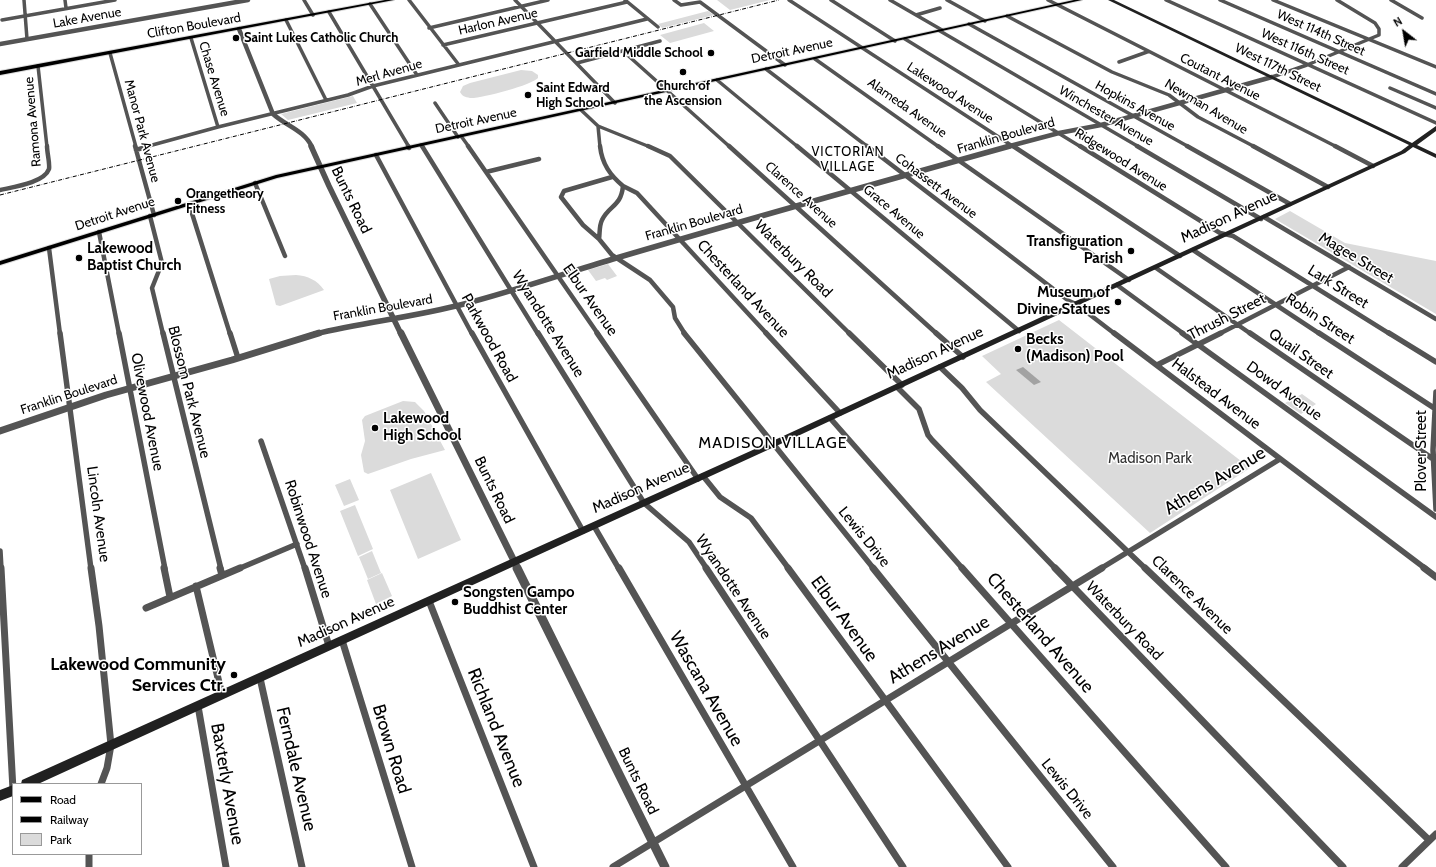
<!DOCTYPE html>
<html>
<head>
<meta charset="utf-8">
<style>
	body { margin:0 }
	#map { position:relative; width:1436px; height:867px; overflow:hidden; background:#fff; font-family:Cabin,sans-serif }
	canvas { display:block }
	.legend { position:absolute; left:12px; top:783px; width:130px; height:72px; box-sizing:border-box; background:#fff; border:1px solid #999; margin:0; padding:5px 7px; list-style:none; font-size:12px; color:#000 }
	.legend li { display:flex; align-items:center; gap:8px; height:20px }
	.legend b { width:20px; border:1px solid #999 }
	.north { position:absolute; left:1384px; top:12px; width:40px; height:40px; -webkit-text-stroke:3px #fff; paint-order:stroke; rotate:329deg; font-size:11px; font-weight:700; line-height:16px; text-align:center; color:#000 }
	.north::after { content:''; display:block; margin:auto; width:14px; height:18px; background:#000; clip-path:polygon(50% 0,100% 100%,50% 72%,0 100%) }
</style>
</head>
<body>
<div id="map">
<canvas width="1436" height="867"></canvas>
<ul class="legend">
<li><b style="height:5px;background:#000"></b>Road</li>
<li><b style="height:5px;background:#000"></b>Railway</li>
<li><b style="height:11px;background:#dbdbdb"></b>Park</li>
</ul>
<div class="north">N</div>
</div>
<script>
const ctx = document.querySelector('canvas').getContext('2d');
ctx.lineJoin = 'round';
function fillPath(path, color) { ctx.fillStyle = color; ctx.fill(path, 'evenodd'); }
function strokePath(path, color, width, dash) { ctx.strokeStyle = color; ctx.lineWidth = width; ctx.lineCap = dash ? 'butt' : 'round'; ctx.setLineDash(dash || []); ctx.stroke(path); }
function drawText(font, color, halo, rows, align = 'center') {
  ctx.font = font + ' Cabin,sans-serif'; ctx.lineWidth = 3; ctx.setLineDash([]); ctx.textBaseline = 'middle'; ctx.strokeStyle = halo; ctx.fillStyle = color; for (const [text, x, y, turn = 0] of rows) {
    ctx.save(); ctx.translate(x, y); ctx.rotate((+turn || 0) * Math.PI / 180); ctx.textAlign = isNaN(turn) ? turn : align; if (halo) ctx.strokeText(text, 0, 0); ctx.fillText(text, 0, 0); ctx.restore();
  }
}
const green = new Path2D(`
	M717 0H770L730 10Z
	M708 11 714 15 662 28 658 24Z
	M704 23 714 31 670 43 660 35Z
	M521 70 532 71 538 75V78C532 85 480 99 470 98 465 97 462 96 460 92L463 86 470 83Z
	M353 96 357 103 288 120 281 114Z
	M1290 211 1345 243 1436 261V314L1275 219Z
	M608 264 617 276 607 280 605 278 596 281 588 270Z
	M296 275C308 276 317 280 324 290L280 306 276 305 269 279 280 276Z
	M1059 320 1250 468 1150 533 986 382 1001 374 982 356Z
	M1302 394 1316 404 1301 414 1285 403Z
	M403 401 415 402 424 411 445 450 411 459 368 474 364 472 361 455 365 441 362 420 365 416Z
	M431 473 461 540 418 559 390 490Z
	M350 479 359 500 344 506 335 485Z
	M355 505 373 549 358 556 340 511Z
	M372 551 381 573 368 579 359 557Z
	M382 573 392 596 376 604 367 580Z`);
const water = new Path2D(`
	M1023 367 1041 382 1034 385 1016 370Z`);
const minorFar3 = new Path2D(`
	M24 0 27 39
	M65 0 66 8
	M304 0 313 15
	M409 0 459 65
	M515 0 615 103
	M625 0 658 27
	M674 0 681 5 700 2 785 65
	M789 0 1014 147
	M831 0 895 41
	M890 0 942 30
	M947 0 985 21
	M1048 0 1337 147
	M1166 0 1436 123
	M1220 0 1436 94
	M1273 0 1436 67
	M1391 0 1422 18
	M370 4 417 75
	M329 12 409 147
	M916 15 940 8
	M1007 16 1112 72 1169 95 1198 117 1255 147
	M2 20 115 0
	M286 20 326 100
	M969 24 1189 147
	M429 28 548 0
	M940 31 1139 147
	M191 38 218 127
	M905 39 1081 147
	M443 45 627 2
	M623 51 730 147
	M110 53 136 147
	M815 59 939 147
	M1119 62 1147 52
	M577 63 660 41
	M38 66 47 147
	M766 69 868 147
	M1272 77 1307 65 1379 35V29L1375 23 1337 0
	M717 80 798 147
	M1390 88 1436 108
	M435 103 458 137
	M581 110 598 126 650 147
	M598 126 600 147
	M461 136 469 147
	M421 145 423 147
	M145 147 218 127 348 95 373 86 647 19`);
const minorFar2 = new Path2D(`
	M135 146 154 215
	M408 146 409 148
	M422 146 538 334
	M468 146 598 334
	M600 146C602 164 610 175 623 186 621 207 609 205 602 220 599 226 600 233 599 239L612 255 650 280 673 307 675 318 685 334
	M648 146 670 156 850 334
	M729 146 937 334
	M797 146 1019 331
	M867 146 1069 301 1076 304 1115 334
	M938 146 1129 280
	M1013 146 1180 256
	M1080 146 1220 233 1233 236 1390 334
	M1137 146 1261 219
	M1187 146 1290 204
	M1253 146 1328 187
	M1335 146 1373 166
	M136 150 149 146
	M376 155 472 334
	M486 172 539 159
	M255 183 285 256
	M623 186 637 193 767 334
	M0 190C13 187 44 183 49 169 50 163 47 153 47 146
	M189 204 230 334
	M150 216 162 263 152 288 163 334
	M1264 217 1436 319
	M99 232 119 334
	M599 239 583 225 561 197 564 191 612 177
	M49 248 60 334
	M1193 250 1320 334
	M1156 268 1251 334
	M1117 285 1184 334
	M1219 334 1349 267`);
const minorFar1 = new Path2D(`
	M60 333 91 569
	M119 333 165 569
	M163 333 221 569
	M230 333 238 358
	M472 333 583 531
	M538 333 644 503 689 542 707 569
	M597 333 698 479
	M684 333 874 569
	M766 333 840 413
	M849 333 902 385
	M936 333 963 357
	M1114 333 1426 569
	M1182 333 1436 517
	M1250 333 1433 459
	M1319 333 1434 408
	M1389 333 1436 362
	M1157 365 1221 333
	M940 367 962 388 980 410 1146 569
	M897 387 919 409 928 435 932 440 1056 569
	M1436 392 1433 450 1436 509
	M830 418 963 569
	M261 441 305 569
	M703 476 720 497 751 518 789 569
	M594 526 619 569
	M0 551 1 569
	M238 569 297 544
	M1100 569 1280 459`);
const minor = new Path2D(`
	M1 568 13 790
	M91 568 99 626 111 745 107 768 101 784
	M164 568 170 597
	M220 568 222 575
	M305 568 329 646
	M619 568 793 867
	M706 568 903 867
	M788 568 1008 867
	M873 568 1113 867
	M962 568 1226 867
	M1055 568 1343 867
	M1145 568 1429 840
	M1424 568 1436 577
	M196 586 222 695
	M429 601 534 867
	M146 608 240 568
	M342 640 412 867
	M260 678 302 867
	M198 706 226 867
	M89 854V867
	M613 867 1102 568
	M1402 867 1436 834`);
const tertiaryFar3 = new Path2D(`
	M239 29 273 114C286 126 304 130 312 147
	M0 44 248 0
	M1006 147 1059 133 1101 125 1272 77`);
const tertiaryFar2 = new Path2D(`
	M311 146 329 186 401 334
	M315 334C364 322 415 317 464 304 514 291 563 274 613 259 745 220 877 183 1010 146`);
const tertiaryFar1 = new Path2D(`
	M401 333 518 569
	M0 431 106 395 232 360 319 333`);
const tertiary = new Path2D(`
	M517 568 665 867`);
const secondary = new Path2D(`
	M1108 0H1114L1412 143 1436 126V131L1417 145 1436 154V158L1413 147 1405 153 772 448 38 784H21L22 780 766 444 1401 151 1409 145Z
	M13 785V796L0 801V790Z`);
const primary = new Path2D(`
	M385 0H394L0 75V71Z
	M1074 0H1082L277 178 0 265V261L276 175Z`);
const rail = new Path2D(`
	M0 195 779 0`);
const markers = [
	[236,38,4,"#000"],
	[711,53,4,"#000"],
	[683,72,4,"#000"],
	[528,95,4,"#000"],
	[178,201,4,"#000"],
	[1131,251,4,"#000"],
	[79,258,4,"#000"],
	[1118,302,4,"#000"],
	[1018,349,4,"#000"],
	[375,428,4,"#000"],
	[455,602,4,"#000"],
	[234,675,4,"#000"]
];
const farStreetnames = [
	["Lake Avenue",87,18,-10],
	["Harlon Avenue",498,22,-13],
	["Clifton Boulevard",194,26,-10],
	["West 114th Street",1321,33,24],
	["Detroit Avenue",792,51,-12],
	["West 116th Street",1305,52,24],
	["West 117th Street",1278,68,26],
	["Merl Avenue",389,73,-16],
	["Coutant Avenue",1220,77,27],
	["Chase Avenue",214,79,73],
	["Lakewood Avenue",950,93,33],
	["Hopkins Avenue",1135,106,29],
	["Newman Avenue",1206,107,31],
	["Alameda Avenue",907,108,35],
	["Winchester Avenue",1106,116,30],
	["Detroit Avenue",476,121,-12],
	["Ramona Avenue",33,122,-95],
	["Manor Park Avenue",142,131,75],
	["Franklin Boulevard",1006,136,-16],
	["Ridgewood Avenue",1121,160,32],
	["Cohassett Avenue",936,186,37],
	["Clarence Avenue",801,195,42],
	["Grace Avenue",894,212,40],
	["Detroit Avenue",115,214,-18],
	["Franklin Boulevard",694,223,-16],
	["Franklin Boulevard",383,308,-10],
	["Franklin Boulevard",69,395,-18]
];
const farPoinames = [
	["Saint Lukes Catholic Church",244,38],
	["Garfield Middle School",703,53,"right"],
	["Church of",683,86,"center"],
	["the Ascension",683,101,"center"],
	["Saint Edward",536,88],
	["High School",536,103],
	["Orangetheory",186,194],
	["Fitness",186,209]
];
const farNeighbourhoodnames = [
	["VICTORIAN",848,152],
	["VILLAGE",848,167]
];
const streetNames = [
	["Bunts Road",351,200,64],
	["Madison Avenue",1229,217,-25],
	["Magee Street",1356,258,31],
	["Waterbury Road",793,259,45],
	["Lark Street",1338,287,32],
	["Chesterland Avenue",743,289,47],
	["Elbur Avenue",590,300,55],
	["Thrush Street",1227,317,-27],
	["Robin Street",1320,319,33],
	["Wyandotte Avenue",548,324,58],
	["Parkwood Road",489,338,61],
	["Madison Avenue",935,353,-25],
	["Quail Street",1301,354,35],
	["Dowd Avenue",1284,391,36],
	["Blossom Park Avenue",189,392,76],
	["Halstead Avenue",1216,394,37],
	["Olivewood Avenue",147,412,79],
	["Plover Street",1422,451,-90],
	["Madison Avenue",641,488,-24],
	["Bunts Road",494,490,64],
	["Lincoln Avenue",98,514,82],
	["Lewis Drive",864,537,51],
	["Robinwood Avenue",308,539,72],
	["Wyandotte Avenue",733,587,56],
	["Clarence Avenue",1192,595,44],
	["Waterbury Road",1124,621,46],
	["Madison Avenue",346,622,-24],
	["Bunts Road",638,781,64],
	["Lewis Drive",1067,789,51]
];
const poiNames = [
	["Transfiguration",1123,242,"right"],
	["Parish",1123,259,"right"],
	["Lakewood",87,249],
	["Baptist Church",87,266],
	["Museum of",1110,293,"right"],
	["Divine Statues",1110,310,"right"],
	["Becks",1026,340],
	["(Madison) Pool",1026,357],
	["Lakewood",383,419],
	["High School",383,436],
	["Songsten Gampo",463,593],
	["Buddhist Center",463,610]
];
const parkNames = [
	["Madison Park",1150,459]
];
const neighbourhoodNames = [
	["MADISON VILLAGE",773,443]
];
const nearStreetnames = [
	["Athens Avenue",1215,481,-31],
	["Elbur Avenue",844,619,54],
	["Chesterland Avenue",1040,633,49],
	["Athens Avenue",939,650,-31],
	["Wascana Avenue",706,689,60],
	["Richland Avenue",496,728,68],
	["Brown Road",391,749,73],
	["Ferndale Avenue",296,769,77],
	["Baxterly Avenue",227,784,80]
];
const nearPoinames = [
	["Lakewood Community",226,665],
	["Services Ctr.",226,686]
];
fillPath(green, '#dbdbdb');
fillPath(water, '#a2a2a2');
strokePath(primary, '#dbdbdb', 2);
strokePath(minorFar3, '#545454', 3.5);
strokePath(minorFar2, '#545454', 4.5);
strokePath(minorFar1, '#545454', 5.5);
strokePath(minor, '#545454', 7);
strokePath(tertiaryFar3, '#545454', 4.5);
strokePath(tertiaryFar2, '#545454', 5.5);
strokePath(tertiaryFar1, '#545454', 7);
strokePath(tertiary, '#545454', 9);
fillPath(secondary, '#212121');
fillPath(primary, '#000');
strokePath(rail, '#000', 1, [4, 1.5, 0.5, 1.5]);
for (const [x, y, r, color] of markers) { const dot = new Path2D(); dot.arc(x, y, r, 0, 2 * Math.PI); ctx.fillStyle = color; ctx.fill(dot); strokePath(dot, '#fff', 1.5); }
drawText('13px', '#000', '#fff', farStreetnames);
drawText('bold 13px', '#000', '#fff', farPoinames, 'left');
ctx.letterSpacing = '1px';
drawText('13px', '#000', '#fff', farNeighbourhoodnames);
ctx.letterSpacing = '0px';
drawText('15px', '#000', '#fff', streetNames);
drawText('bold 15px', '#000', '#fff', poiNames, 'left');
drawText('15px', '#323232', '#fff', parkNames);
ctx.letterSpacing = '1px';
drawText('16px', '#000', '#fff', neighbourhoodNames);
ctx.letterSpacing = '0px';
drawText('18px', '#000', '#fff', nearStreetnames);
drawText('bold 18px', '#000', '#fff', nearPoinames, 'right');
</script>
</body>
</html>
